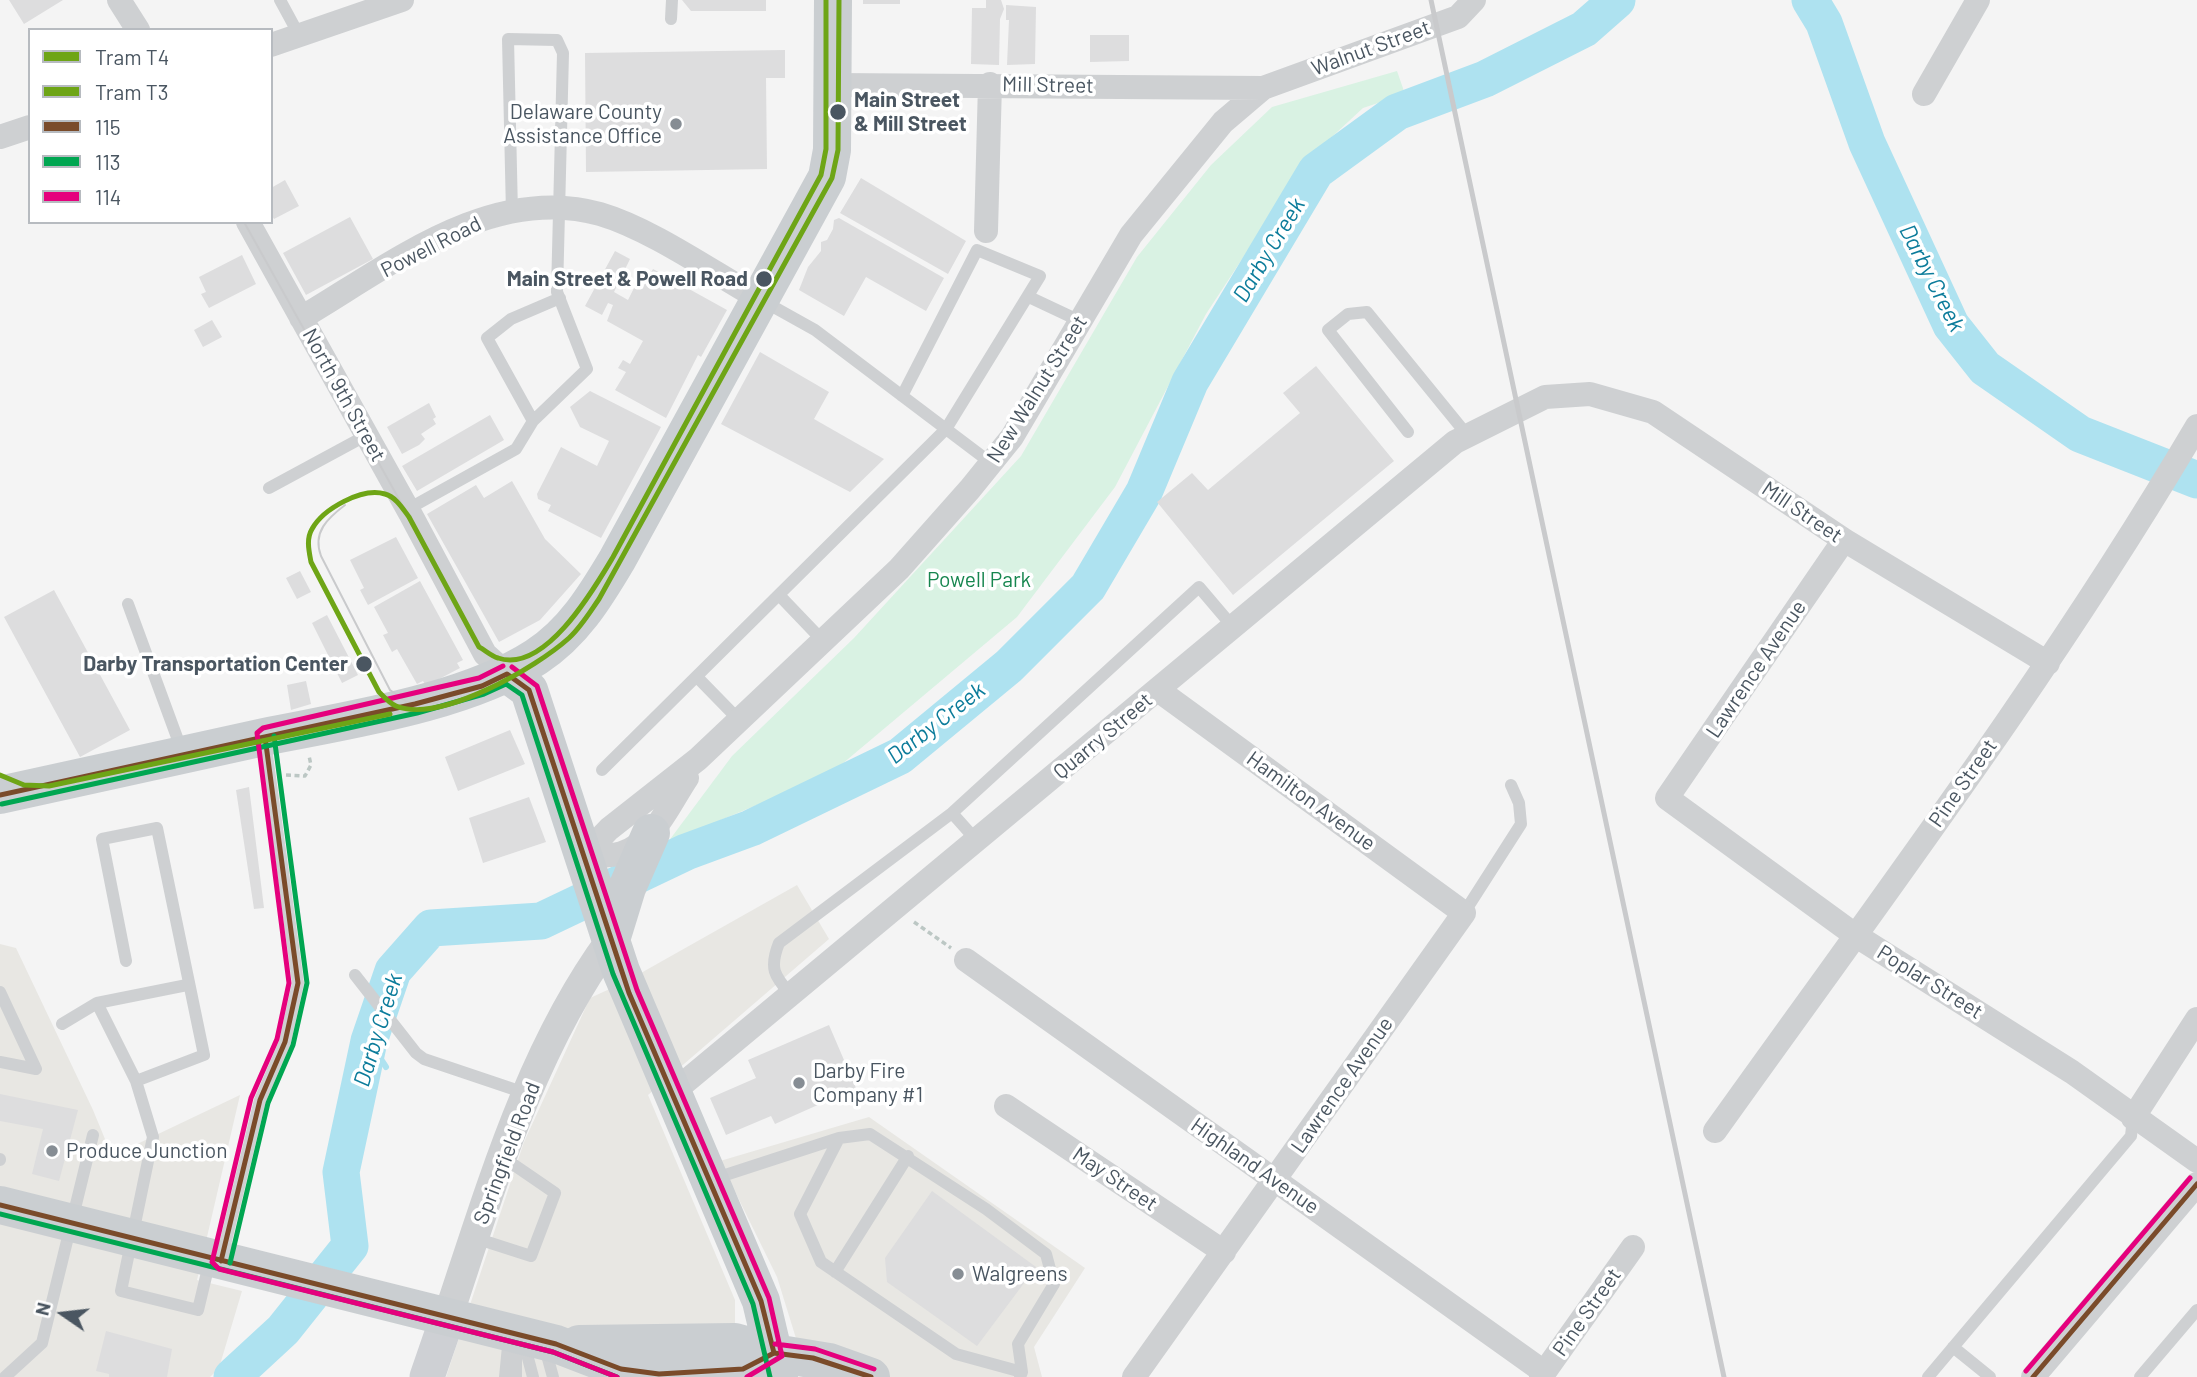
<!DOCTYPE html>
<html>
<head>
<meta charset="utf-8">
<style>
	body { margin:0 }
	#map { position:relative; width:2197px; height:1377px; overflow:hidden; background:#f4f4f4; font-family:Barlow,sans-serif }
	canvas { display:block }
	.legend { position:absolute; left:28px; top:28px; width:245px; height:196px; box-sizing:border-box; background:#fff; border:2px solid #b7bbc0; margin:0; padding:9px 12px; list-style:none; font-size:21px; color:#4a5661 }
	.legend li { display:flex; align-items:center; gap:14px; height:35px }
	.legend b { width:35px; border:2px solid #b7bbc0 }
	.north { position:absolute; left:28px; top:1279px; width:70px; height:70px; -webkit-text-stroke:5px #fff; paint-order:stroke; rotate:284deg; font-size:19px; font-weight:700; line-height:28px; text-align:center; color:#4a5661 }
	.north::after { content:''; display:block; margin:auto; width:24px; height:32px; background:#4a5661; clip-path:polygon(50% 0,100% 100%,50% 72%,0 100%) }
</style>
</head>
<body>
<div id="map">
<canvas width="2197" height="1377"></canvas>
<ul class="legend">
<li><b style="height:9px;background:#6ea516"></b>Tram T4</li>
<li><b style="height:9px;background:#6ea516"></b>Tram T3</li>
<li><b style="height:9px;background:#7a4b2a"></b>115</li>
<li><b style="height:9px;background:#00a651"></b>113</li>
<li><b style="height:9px;background:#e5007d"></b>114</li>
</ul>
<div class="north">N</div>
</div>
<script>
const ctx = document.querySelector('canvas').getContext('2d');
ctx.lineJoin = 'round';
function fillPath(path, color) { ctx.fillStyle = color; ctx.fill(path, 'evenodd'); }
function strokePath(path, color, width, dash) { ctx.strokeStyle = color; ctx.lineWidth = width; ctx.lineCap = dash ? 'butt' : 'round'; ctx.setLineDash(dash || []); ctx.stroke(path); }
function drawText(font, color, halo, rows, align = 'center') {
  ctx.font = font + ' Barlow,sans-serif'; ctx.lineWidth = 7; ctx.setLineDash([]); ctx.textBaseline = 'middle'; ctx.strokeStyle = halo; ctx.fillStyle = color; for (const [text, x, y, turn = 0] of rows) {
    ctx.save(); ctx.translate(x, y); ctx.rotate((+turn || 0) * Math.PI / 180); ctx.textAlign = isNaN(turn) ? turn : align; if (halo) ctx.strokeText(text, 0, 0); ctx.fillText(text, 0, 0); ctx.restore();
  }
}
const commercial = new Path2D(`
	M797 885 829 939 648 1095 735 1300V1342L743 1377H446L524 1142 590 998 625 982Z
	M0 944 16 948 93 1110 112 1156 240 1095 197 1280 242 1291 219 1368 210 1377H0Z
	M869 1117 1085 1268 1034 1347 1042 1377H808L777 1277 720 1161Z`);
const green = new Path2D(`
	M1397 71 1405 94 1363 108 1307 160 1206 314 1115 487 1017 617 829 775 668 842 732 756 854 638 1021 456 1137 257 1211 165 1272 107Z`);
const stream = new Path2D(`
	M369 1041 386 1067`);
const river = new Path2D(`
	M1810 0 1824 23 1867 143 1951 325 1985 368 2080 434 2197 480
	M232 1377 283 1330 350 1246 341 1172 369 1041 393 971 431 928 541 921 686 852 751 828 900 756 1009 666 1088 587 1144 492 1190 382 1316 171 1397 112 1485 79 1584 29 1617 0`);
const building = new Path2D(`
	M9 0H63L24 24Z
	M682 0H766V11H691Z
	M863 0H900V4H863Z
	M986 0H1001L1004 9 1000 19 999 65 971 64 972 8H986Z
	M1006 5 1036 7 1035 64 1007 65 1009 20H1006Z
	M1090 35H1129V61L1090 62Z
	M785 50V78H766L767 169 586 172 585 53Z
	M861 178 966 241 948 274 840 213Z
	M285 180 299 206 274 219 271 214V188Z
	M350 217 373 259 306 295 283 253Z
	M839 218 944 278 926 311 866 277 844 316 799 290 808 267 821 251V242L827 240 833 229 834 220Z
	M615 251 630 259 614 292 628 300 635 286 642 289 653 269 727 310 701 357 698 355 666 418 615 390 626 372 618 368 623 360 630 364 643 341 607 321 613 305 608 303 602 315 585 306Z
	M242 255 256 284 209 308 201 294 206 292 199 277Z
	M212 320 222 337 203 347 194 330Z
	M760 352 829 392 814 419 884 459 850 492 721 424Z
	M1316 366 1394 461 1233 595 1157 502 1192 473 1208 490 1300 413 1283 393Z
	M590 391 661 427 601 538 548 511 551 505 538 499 537 494 561 447 597 466 609 441 580 427 570 407Z
	M429 403 436 417 433 419 436 424 421 434 425 439 419 445 402 454 387 427Z
	M490 415 504 440 417 491 402 466Z
	M512 481 545 539 581 574 540 620 499 642 427 514 476 485 484 498Z
	M396 537 418 578 368 605 360 590 364 588 350 560Z
	M300 571 311 592 297 599 286 578Z
	M420 581 463 660 457 663 460 668 426 686 423 681 417 684 397 649 392 652 383 635 388 633 374 607Z
	M54 590 130 730 80 757 4 617Z
	M327 615 358 675 342 683 312 623Z
	M306 681 311 704 291 710 287 685Z
	M510 730 525 764 458 791 445 757Z
	M249 787 264 908 254 909 236 790Z
	M529 797 546 842 483 863 469 818Z
	M829 1025 856 1088 775 1124 771 1116 726 1135 710 1098 756 1078 748 1060Z
	M0 1094 78 1110 59 1181 32 1174 43 1129 0 1121Z
	M932 1191 1036 1267 977 1346 887 1282 885 1258Z
	M106 1331 172 1349 167 1377H109V1374L96 1371Z`);
const path = new Path2D(`
	M286 775 305 776 311 765 309 756
	M914 922 951 948`);
const service = new Path2D(`
	M280 0 299 35
	M671 19 672 0
	M1029 297 1080 321
	M763 301 815 330 991 463
	M533 421 487 338 511 319 560 298
	M1408 432 1328 330 1348 314 1367 312 1468 436
	M269 488 367 435
	M408 509 516 449 533 421 587 369 557 292 563 53 557 40 508 39 512 213
	M779 595 823 641
	M128 604 182 751
	M697 677 739 720
	M602 770 946 429 1040 276 977 250 902 396
	M952 813 977 841
	M1464 913 1521 824 1519 803 1511 785
	M126 961 102 839 157 828 204 1055 136 1081
	M355 975 416 1053 424 1059 528 1094
	M0 992 36 1069 0 1062
	M791 995C774 976 769 968 779 943L952 813 1199 587 1233 627
	M97 1003 187 985
	M62 1024 97 1003 136 1081 153 1137 121 1291 198 1310 210 1260
	M839 1138 870 1134 986 1209 1046 1254 1054 1284 1018 1344 1022 1372
	M0 1159V1160
	M713 1179 839 1138 800 1214 821 1262 956 1354 1022 1372 1020 1377
	M475 1238 531 1256 555 1193 501 1156
	M222 1257 260 1100 285 1042 298 983 265 740
	M835 1272 908 1156
	M516 1342V1377
	M524 1343 533 1377
	M1953 1347 1990 1377
	M545 1348 553 1377
	M5 1377 42 1343 93 1135
	M505 1377 509 1336
	M1928 1377 2131 1136 2133 1118
	M2140 1377 2197 1310`);
const minor = new Path2D(`
	M119 0 138 30
	M271 45 402 0
	M834 85 1263 88
	M1924 94 1978 0
	M0 137 30 127
	M248 222 411 515 485 654 507 674
	M986 231 990 84
	M301 318C388 267 491 183 600 214 651 229 712 272 760 299
	M1844 540 1667 798 1855 935 2072 1072 2197 1161
	M583 856 609 829 698 759 899 569 970 489 1012 437 1131 235 1223 122 1263 88 1458 17 1474 0
	M583 856C595 855 611 857 622 853 654 843 670 803 687 778
	M966 960 1544 1372
	M672 1093 1455 442 1545 397 1590 394 1653 412 1844 540 2048 663
	M1006 1106 1224 1252
	M2133 1118 2197 1019
	M1715 1131C1880 900 2052 672 2197 426
	M1134 1377 1464 913 1158 690
	M1541 1377 1633 1247
	M2033 1377 2197 1184`);
const tertiary = new Path2D(`
	M447 1319C490 1191 530 1050 611 940`);
const secondary = new Path2D(`
	M427 1377 447 1319`);
const primary = new Path2D(`
	M507 674 529 690 621 971 761 1301 779 1377
	M0 795C88 776 176 756 264 737 348 720 465 703 536 657 573 633 595 597 617 560L827 177 832 150 833 0
	M611 940 627 888 651 833
	M0 1205 556 1344 621 1369 659 1374 743 1369 774 1353
	M579 1344 735 1342 774 1353 829 1362 871 1377`);
const tram = new Path2D(`
	M244 222 409 517
	M345 505C328 518 312 532 321 556L390 690 407 702 437 703
	M390 714 416 708`);
const rail = new Path2D(`
	M1431 0 1724 1377`);
const bus1 = new Path2D(`
	M0 795 415 704 482 686 507 674 529 690 629 993 761 1301 774 1353
	M0 1205 556 1344 621 1369 659 1374 743 1369 774 1353
	M221 1261 260 1100 285 1042 298 983 265 737
	M774 1353 813 1358 871 1377
	M2033 1377 2197 1184`);
const bus2 = new Path2D(`
	M2 804 417 713 484 694 506 684 522 695 613 974 753 1304 770 1377
	M0 1214 553 1352 617 1377
	M230 1263 268 1103 293 1045 307 983 274 736`);
const bus3 = new Path2D(`
	M503 666 479 678 263 728 257 733 289 983 277 1039 251 1098 212 1262 219 1269 553 1352 617 1377
	M512 667 537 686 637 990 769 1298 782 1356 747 1377
	M775 1344 815 1349 874 1369
	M2026 1371 2190 1178`);
const tram1 = new Path2D(`
	M826 0V149L821 175 613 557C594 589 545 674 498 658 491 656 485 650 479 647L409 517C403 509 396 497 385 494 362 487 323 509 312 529 306 539 309 551 311 562L379 692C384 697 389 703 396 706 440 724 537 667 569 638 581 627 590 612 599 599L832 178 838 150 839 0`);
const tram2 = new Path2D(`
	M0 775 24 785 49 786 390 714`);
const markers = [
	[838,112,9,"#4a5661"],
	[676,124,7,"#868d94"],
	[764,279,9,"#4a5661"],
	[364,664,9,"#4a5661"],
	[799,1083,7,"#868d94"],
	[52,1151,7,"#868d94"],
	[958,1274,7,"#868d94"]
];
const streetNames = [
	["Walnut Street",1371,48,-20],
	["Mill Street",1048,85,1],
	["Powell Road",431,247,-27],
	["New Walnut Street",1037,389,-58],
	["North 9th Street",344,395,61],
	["Mill Street",1802,512,34],
	["Lawrence Avenue",1756,669,-56],
	["Quarry Street",1103,736,-40],
	["Pine Street",1963,783,-55],
	["Hamilton Avenue",1311,801,36],
	["Poplar Street",1930,982,32],
	["Lawrence Avenue",1342,1085,-55],
	["Springfield Road",507,1153,-69],
	["Highland Avenue",1255,1166,35],
	["May Street",1115,1179,34],
	["Pine Street",1587,1312,-55]
];
const stopNames = [
	["Main Street",854,100,"left"],
	["& Mill Street",854,124,"left"],
	["Main Street & Powell Road",748,279],
	["Darby Transportation Center",348,664]
];
const poiNames = [
	["Delaware County",662,112,"right"],
	["Assistance Office",662,136,"right"],
	["Darby Fire",813,1071],
	["Company #1",813,1095],
	["Produce Junction",66,1151],
	["Walgreens",972,1274]
];
const parkNames = [
	["Powell Park",979,580]
];
const waterNames = [
	["Darby Creek",1269,250,-59],
	["Darby Creek",1932,278,63],
	["Darby Creek",936,723,-38],
	["Darby Creek",378,1030,-73]
];
fillPath(commercial, '#e8e7e3');
fillPath(green, '#d9f2e3');
strokePath(stream, '#aee2f0', 6);
strokePath(river, '#aee2f0', 37);
fillPath(building, '#ddddde');
strokePath(path, '#bcc7c4', 3.5, [5, 3.5]);
strokePath(service, '#ced0d2', 12);
strokePath(minor, '#ced0d2', 24);
strokePath(tertiary, '#ced0d2', 30);
strokePath(secondary, '#ced0d4', 35);
strokePath(primary, '#caced1', 38);
strokePath(tram, '#c9cacc', 2);
strokePath(rail, '#c9cacc', 5);
strokePath(bus1, '#7a4b2a', 5);
strokePath(bus2, '#00a651', 5);
strokePath(bus3, '#e5007d', 5);
strokePath(tram1, '#6ea516', 5);
strokePath(tram2, '#6ea516', 5);
for (const [x, y, r, color] of markers) { const dot = new Path2D(); dot.arc(x, y, r, 0, 2 * Math.PI); ctx.fillStyle = color; ctx.fill(dot); strokePath(dot, '#fff', 2.5); }
drawText('21px', '#4a5661', '#fff', streetNames);
drawText('bold 21px', '#4a5661', '#fff', stopNames, 'right');
drawText('21px', '#4a5661', '#fff', poiNames, 'left');
drawText('21px', '#17864f', '#fff', parkNames);
drawText('italic 23px', '#0c7c9b', '#fff', waterNames);
</script>
</body>
</html>
